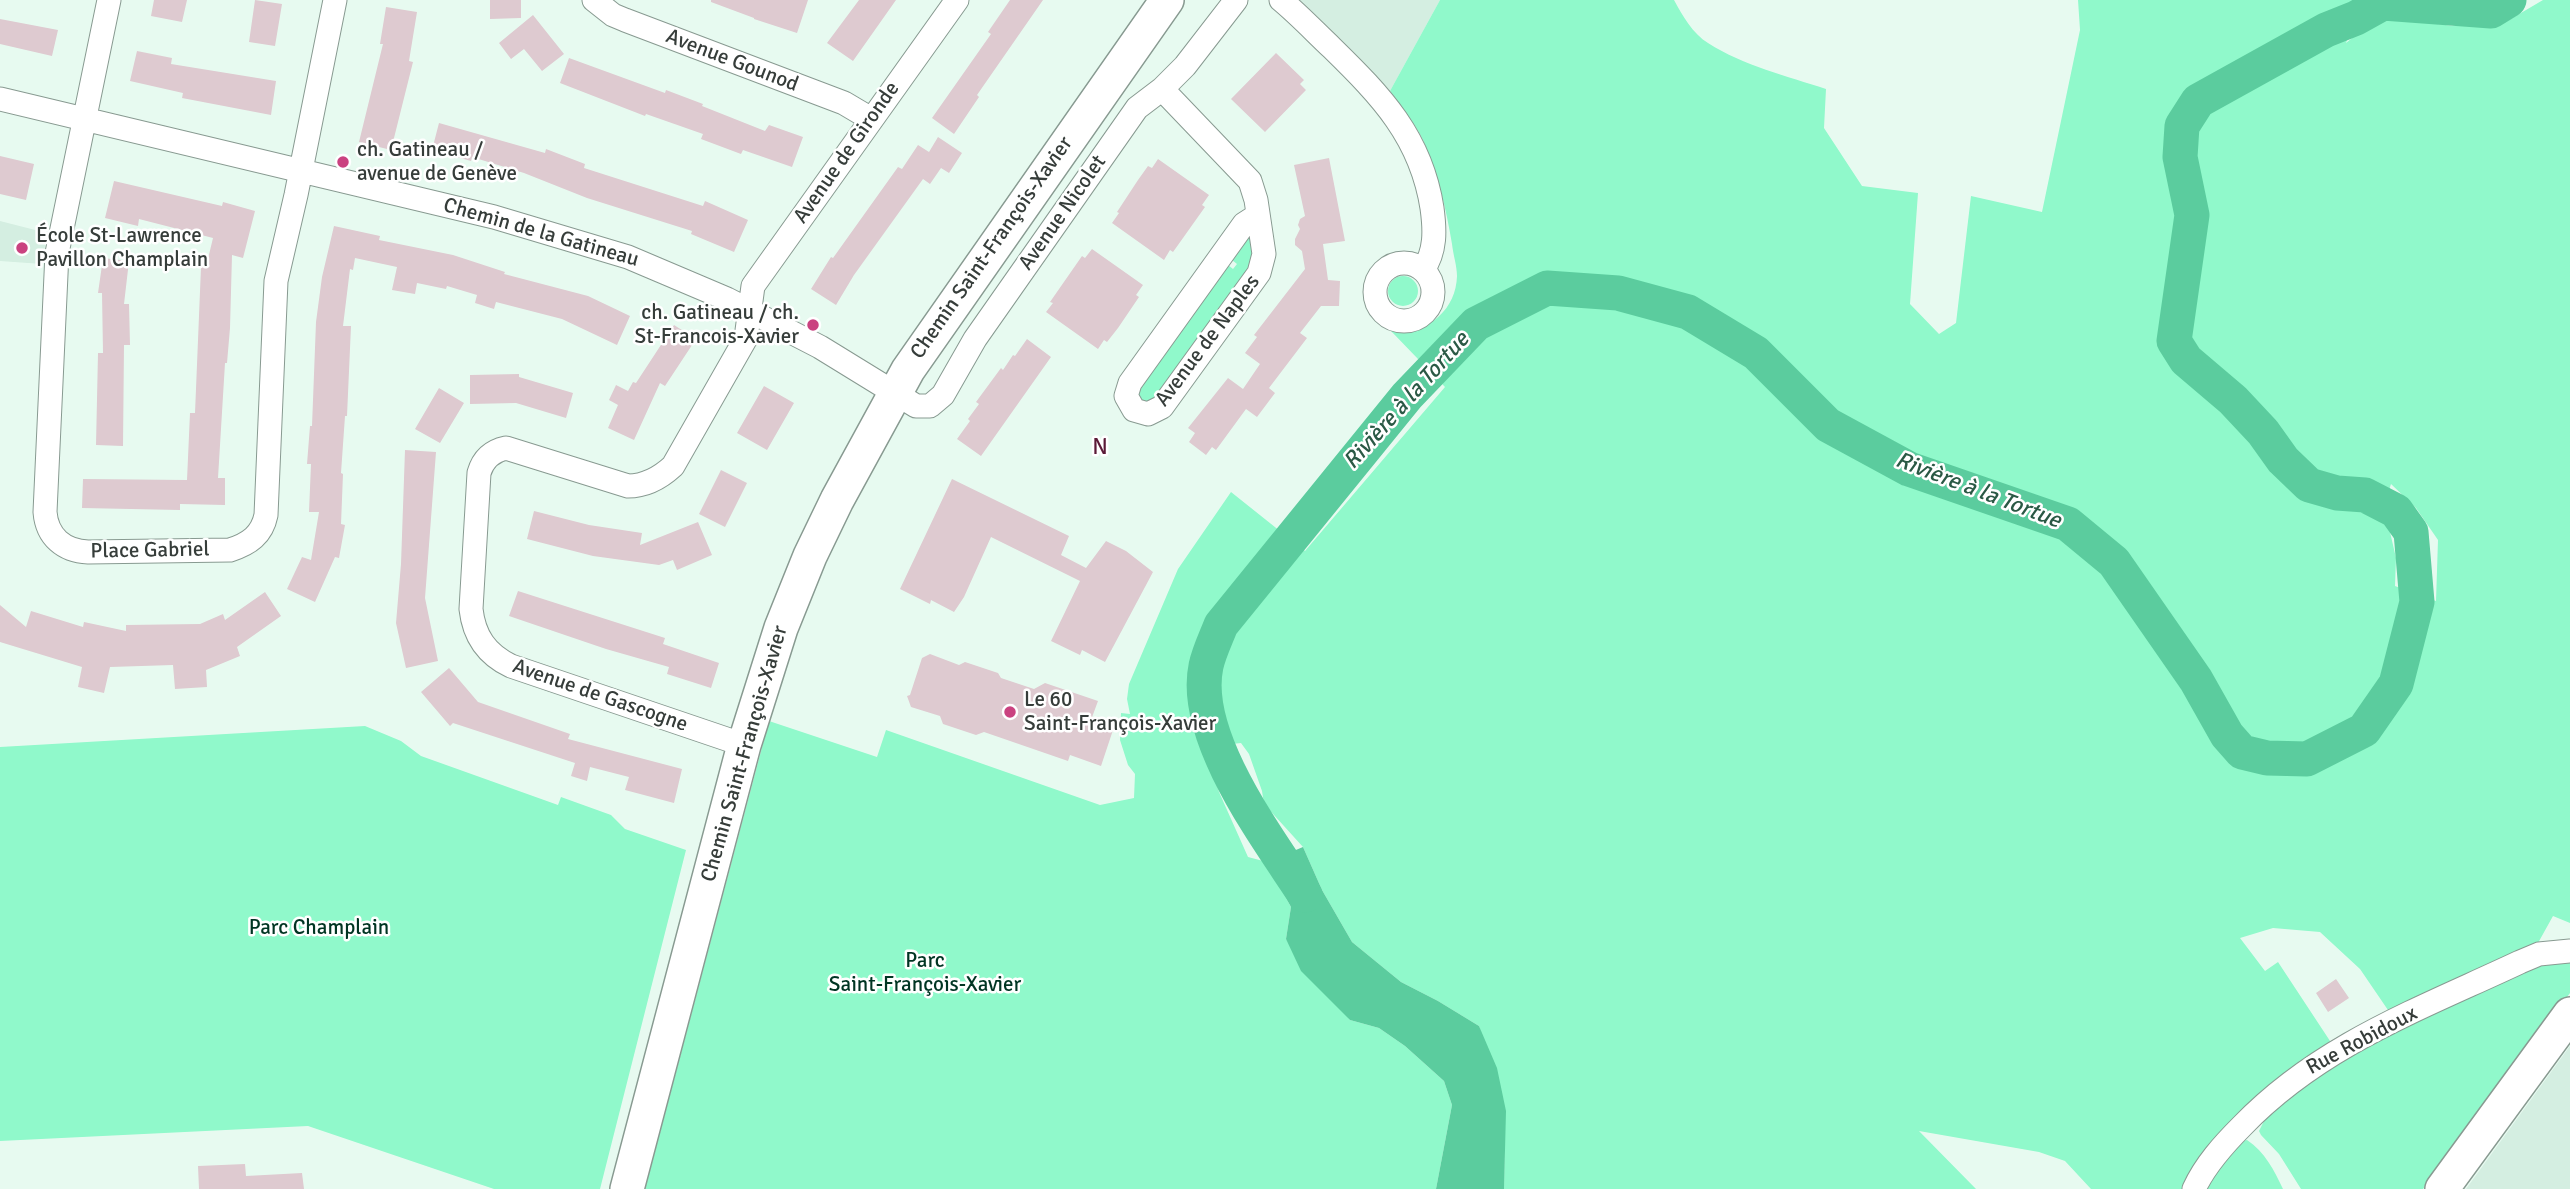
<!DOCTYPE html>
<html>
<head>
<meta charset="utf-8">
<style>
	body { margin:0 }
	canvas { display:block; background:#e7faf0 }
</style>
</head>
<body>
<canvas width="2570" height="1189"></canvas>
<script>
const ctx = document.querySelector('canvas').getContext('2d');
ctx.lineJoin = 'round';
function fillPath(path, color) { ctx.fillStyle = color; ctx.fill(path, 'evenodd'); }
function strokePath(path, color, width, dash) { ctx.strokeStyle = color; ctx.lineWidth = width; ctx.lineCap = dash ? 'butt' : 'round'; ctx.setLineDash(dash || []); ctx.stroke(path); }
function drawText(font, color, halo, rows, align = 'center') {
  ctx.font = font + ' Signika,sans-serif'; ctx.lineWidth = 5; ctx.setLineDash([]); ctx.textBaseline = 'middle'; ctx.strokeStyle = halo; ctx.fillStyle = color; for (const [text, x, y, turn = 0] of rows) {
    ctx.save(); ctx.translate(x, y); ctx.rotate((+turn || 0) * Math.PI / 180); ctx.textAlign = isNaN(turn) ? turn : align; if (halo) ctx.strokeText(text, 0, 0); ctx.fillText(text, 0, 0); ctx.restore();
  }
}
const built = new Path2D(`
	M1297 0H1440L1390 91 1323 22Z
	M0 221 47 233 42 264 0 261Z
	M2570 1046V1189H2466Z`);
const green = new Path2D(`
	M1440 0H1674C1682 15 1693 34 1708 43 1744 66 1787 76 1826 89L1824 128 1862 186 1918 193 1910 304 1939 334 1956 323 1971 196 2042 212 2080 30 2078 0H2361L2346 43 2369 24 2388 13 2415 21 2453 26 2509 20 2543 0H2570V923L2553 916 2538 943 2390 1013 2360 969 2320 932 2273 928 2240 938 2265 971 2278 962 2332 1044 2272 1083 2223 1130 2184 1189H2091L2065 1161 2039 1152 1919 1131 1976 1189H1504L1505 1111 1479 1026 1438 1001 1401 982 1352 942 1322 890 1303 847 1264 804 1262 791 1249 754 1241 743 1204 747 1219 792 1248 857 1267 862 1291 907 1286 939 1350 1020 1379 1028 1405 1046 1444 1081 1452 1105 1436 1189H645L769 721 877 757 886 730 1100 805 1134 798 1135 774 1128 765 1120 740 1121 713 1130 714 1127 699 1129 684 1178 569 1231 492 1305 551 1445 387 1391 331C1425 335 1456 312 1457 276 1457 266 1453 254 1452 244 1446 208 1438 174 1423 140 1415 123 1401 107 1390 91ZM2391 484 2416 508 2438 540 2436 601 2395 586 2396 558 2384 506Z
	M1250 236 1252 255 1249 267 1153 399 1150 403 1139 400 1136 396 1138 388 1228 265 1233 269 1237 264 1232 260Z
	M1388 291a15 15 0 1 1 30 0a15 15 0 1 1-30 0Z
	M365 726 401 741 421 756 558 805 561 797 611 815 625 829 686 850 600 1189H494L308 1126 0 1141V747Z
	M2570 961V993L2423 1189H2301L2279 1154 2261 1135 2259 1131 2268 1113 2340 1059 2528 966Z
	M2247 1140C2265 1152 2274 1170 2283 1189H2204L2234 1143Z`);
const water = new Path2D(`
	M1303 847 1322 890 1352 942 1401 982 1438 1001 1479 1026 1497 1068 1506 1111 1504 1189H1436L1452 1105 1444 1081 1405 1046 1379 1028 1350 1020 1301 971 1286 939 1291 907 1267 862Z`);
const river = new Path2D(`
	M1305 895C1268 838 1191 737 1206 666 1209 652 1216 638 1221 625L1407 396 1476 324 1547 288 1618 293 1688 312 1756 353 1828 425 1909 469 2068 524 2114 562 2196 680 2227 735 2242 752 2267 758 2307 759 2364 730 2396 684 2417 602 2411 532 2396 511 2365 495 2337 493 2309 485 2283 460 2263 432 2233 400 2186 360 2174 341 2192 215 2180 157 2182 126 2198 101 2326 30 2356 18 2383 3 2491 11 2509 0`);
const building = new Path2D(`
	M154 0H187L182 22 151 16Z
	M255 0 282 4 275 46 249 42Z
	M490 0H521V18L490 19Z
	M711 0H808L797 33 754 19V18L711 2Z
	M859 0H896L853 61 827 43Z
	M1010 0H1043L977 95 979 97 954 134 932 118 991 34 988 32Z
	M386 7 417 12 409 61 413 62 391 150 359 142 383 44H380Z
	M533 15 564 54 542 71 524 49 511 59 499 43Z
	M0 19 58 30 52 56 0 44Z
	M137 51 172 58 171 64 276 81 271 115 182 98 183 93 130 81Z
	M1276 53 1304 80 1300 84 1306 90 1265 132 1231 99Z
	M569 58 665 93 666 90 703 104 702 106 765 131 769 125 803 137 792 167 743 150 741 154 701 139 703 134 646 114 645 116 560 83Z
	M439 123 545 153 546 149 585 164 584 168 703 206 705 201 748 220 734 252 691 234 692 231 587 198 524 173 472 157 471 161 432 150Z
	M938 137 962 153 949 173 941 168 930 184 923 179 854 275 836 305 811 289 831 257 833 258 898 167 902 169 918 145 929 152Z
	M0 156 34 164 26 200 0 194Z
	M1329 158 1345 241 1323 244 1328 280 1340 281 1339 306H1321L1300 333 1307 338 1269 388 1275 393 1257 417 1246 409 1216 450 1212 447 1206 455 1189 442 1195 433 1188 428 1228 378 1243 389 1260 364 1245 353 1257 337 1254 335 1305 269 1302 251 1295 245V239L1300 229 1298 225 1300 219 1305 216 1294 165Z
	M1158 159 1209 195 1202 205 1205 207 1183 238 1173 252 1170 250 1164 260 1112 223 1119 213 1117 212 1138 180 1148 166 1152 168Z
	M114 181 222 206 223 202 255 211 243 258 232 255 230 328 227 363H225L218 478H225V505L180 504V510L82 508 83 479 187 480 190 413H195L201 267H206L213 238 139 219 138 226 105 218Z
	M334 226 380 236 379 240 453 255 505 272 504 274 588 296 630 316 617 345 562 319 496 302 494 309 475 303 477 295 447 286 446 289 417 283 415 294 392 290 397 267 355 258 353 270 350 269 343 326H351L347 416H345L341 473 343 474 341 524 345 525 339 558 335 557 315 602 287 589 302 557 311 560 319 512H309L311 464H307L310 426H312L316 322 322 277Z
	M1092 249 1143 285 1136 295 1139 297 1118 328 1107 342 1104 340 1098 349 1046 312 1053 303 1050 302 1082 256 1085 258Z
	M103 258 129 261 124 304H129L130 345H124L123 446 96 445 98 353H103L102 293H98Z
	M674 325 696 339 665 386 660 383 634 440 608 428 618 405 609 400 616 385 628 391 633 382 636 383Z
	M1027 339 1051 357 981 456 957 439 970 421 968 419 979 404 976 402 1001 368 1003 370 1013 355 1015 356Z
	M519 374V377L573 393 566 418 516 403 470 404V375Z
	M764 386 794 403 767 450 737 433Z
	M439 388 464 403 440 443 415 429Z
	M405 450 436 452 425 598 438 661 406 668 396 623 401 564Z
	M721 470 747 483 725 527 699 514Z
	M952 479 1069 536 1061 555 1086 568 1106 541 1126 551 1153 572 1105 662 1082 650 1080 655 1051 641 1080 581 991 537 964 597 954 612 931 600 930 604 900 589Z
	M534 511 589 525 642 533 640 545 698 522 712 555 677 570 673 560 659 565 593 556 527 539Z
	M518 591 665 638 663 644 719 663 711 688 667 674 669 667 606 649 509 616Z
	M265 592 281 616 237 647 240 656 206 670 207 687 175 689 173 665 110 667 104 693 78 687 82 667 0 642V605L26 627 31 611 83 627 84 622 126 631V625L200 624 223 614 225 620Z
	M930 654 959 665 965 662 998 673 1001 678 1034 689 1045 683 1098 701 1091 720 1114 727 1101 766 1070 755 1068 761 984 732 976 735 943 724 940 716 911 707 907 696 910 695 922 658Z
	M449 668 478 702 570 734 568 739 682 769 674 803 625 790 629 777 590 767 587 781 571 776 575 763 453 723 450 726 421 692Z
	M2336 979 2349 998 2328 1012 2316 993Z
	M245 1164 246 1176 302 1173 304 1189H199L198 1166Z`);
const street = new Path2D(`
	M109 0 57 253 45 512C47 537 64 551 88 552L230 550C249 544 262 535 266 515L276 281 296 195 335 0
	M594 0 613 15 625 20 844 103 871 119
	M1281 0C1299 15 1315 32 1332 48 1381 96 1421 137 1432 208 1435 230 1436 251 1423 270
	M1162 89 1250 181 1256 200 1264 254 1259 273 1162 407 1148 414 1134 410 1126 396 1130 383 1244 224 1258 215
	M0 99 494 217 628 257 727 299 820 347 916 406H930L943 395 975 339 1137 108 1162 89 1185 66 1236 0
	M1375 292a29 29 0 1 1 58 0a29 29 0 1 1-58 0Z
	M744 745 511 666C486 654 474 636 471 609L479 473C483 459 492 451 506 448L628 486C646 486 660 478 673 466L746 338 753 286 957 0
	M2194 1189C2205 1165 2223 1145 2242 1126 2320 1045 2420 1009 2520 962L2539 954 2570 951`);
const secondary = new Path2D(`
	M627 1189 744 745 781 628 810 556 837 500 908 370 1167 0
	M2442 1189 2570 1014`);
const markers = [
	[343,162,7,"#ca4280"],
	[22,248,7,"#ca4280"],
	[813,325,7,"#ca4280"],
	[1010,712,7,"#ca4280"]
];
const streetNames = [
	["Avenue Gounod",732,61,21],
	["Avenue de Gironde",847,153,-55],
	["Avenue Nicolet",1063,213,-55],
	["Chemin de la Gatineau",541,233,16],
	["Chemin Saint-François-Xavier",992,248,-55],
	["Avenue de Naples",1208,341,-53],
	["Place Gabriel",150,551,-1],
	["Avenue de Gascogne",600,696,19],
	["Chemin Saint-François-Xavier",745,754,-74],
	["Rue Robidoux",2362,1041,-28]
];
const poiNames = [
	["ch. Gatineau /",357,150],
	["avenue de Genève",357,174],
	["École St-Lawrence",36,236],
	["Pavillon Champlain",36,260],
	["ch. Gatineau / ch.",799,313,"right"],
	["St-Francois-Xavier",799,337,"right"],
	["Le 60",1024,700],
	["Saint-François-Xavier",1024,724]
];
const parkNames = [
	["Parc Champlain",319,928],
	["Parc",925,961],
	["Saint-François-Xavier",925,985]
];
const waterNames = [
	["Rivière à la Tortue",1407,401,-48],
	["Rivière à la Tortue",1978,491,21]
];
const neighbourhoodNames = [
	["N",1101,448]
];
fillPath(built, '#d4eee1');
fillPath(green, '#90f9cb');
fillPath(water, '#5bcc9e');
strokePath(river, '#5bcc9e', 35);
fillPath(building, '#decad0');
strokePath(street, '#889a91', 25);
strokePath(secondary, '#889a91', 36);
strokePath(street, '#fff', 23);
strokePath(secondary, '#fff', 33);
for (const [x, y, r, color] of markers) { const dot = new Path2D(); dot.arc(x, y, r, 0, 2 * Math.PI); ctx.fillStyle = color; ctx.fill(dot); strokePath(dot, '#fff', 2.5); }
drawText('21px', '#363d3a', '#fff', streetNames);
drawText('21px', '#363d3a', '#fff', poiNames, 'left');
drawText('21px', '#003523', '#fff', parkNames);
drawText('italic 23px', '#2a5945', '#fff', waterNames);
ctx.letterSpacing = '2px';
drawText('23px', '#5b1a37', '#fff', neighbourhoodNames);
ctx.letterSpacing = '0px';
</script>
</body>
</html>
